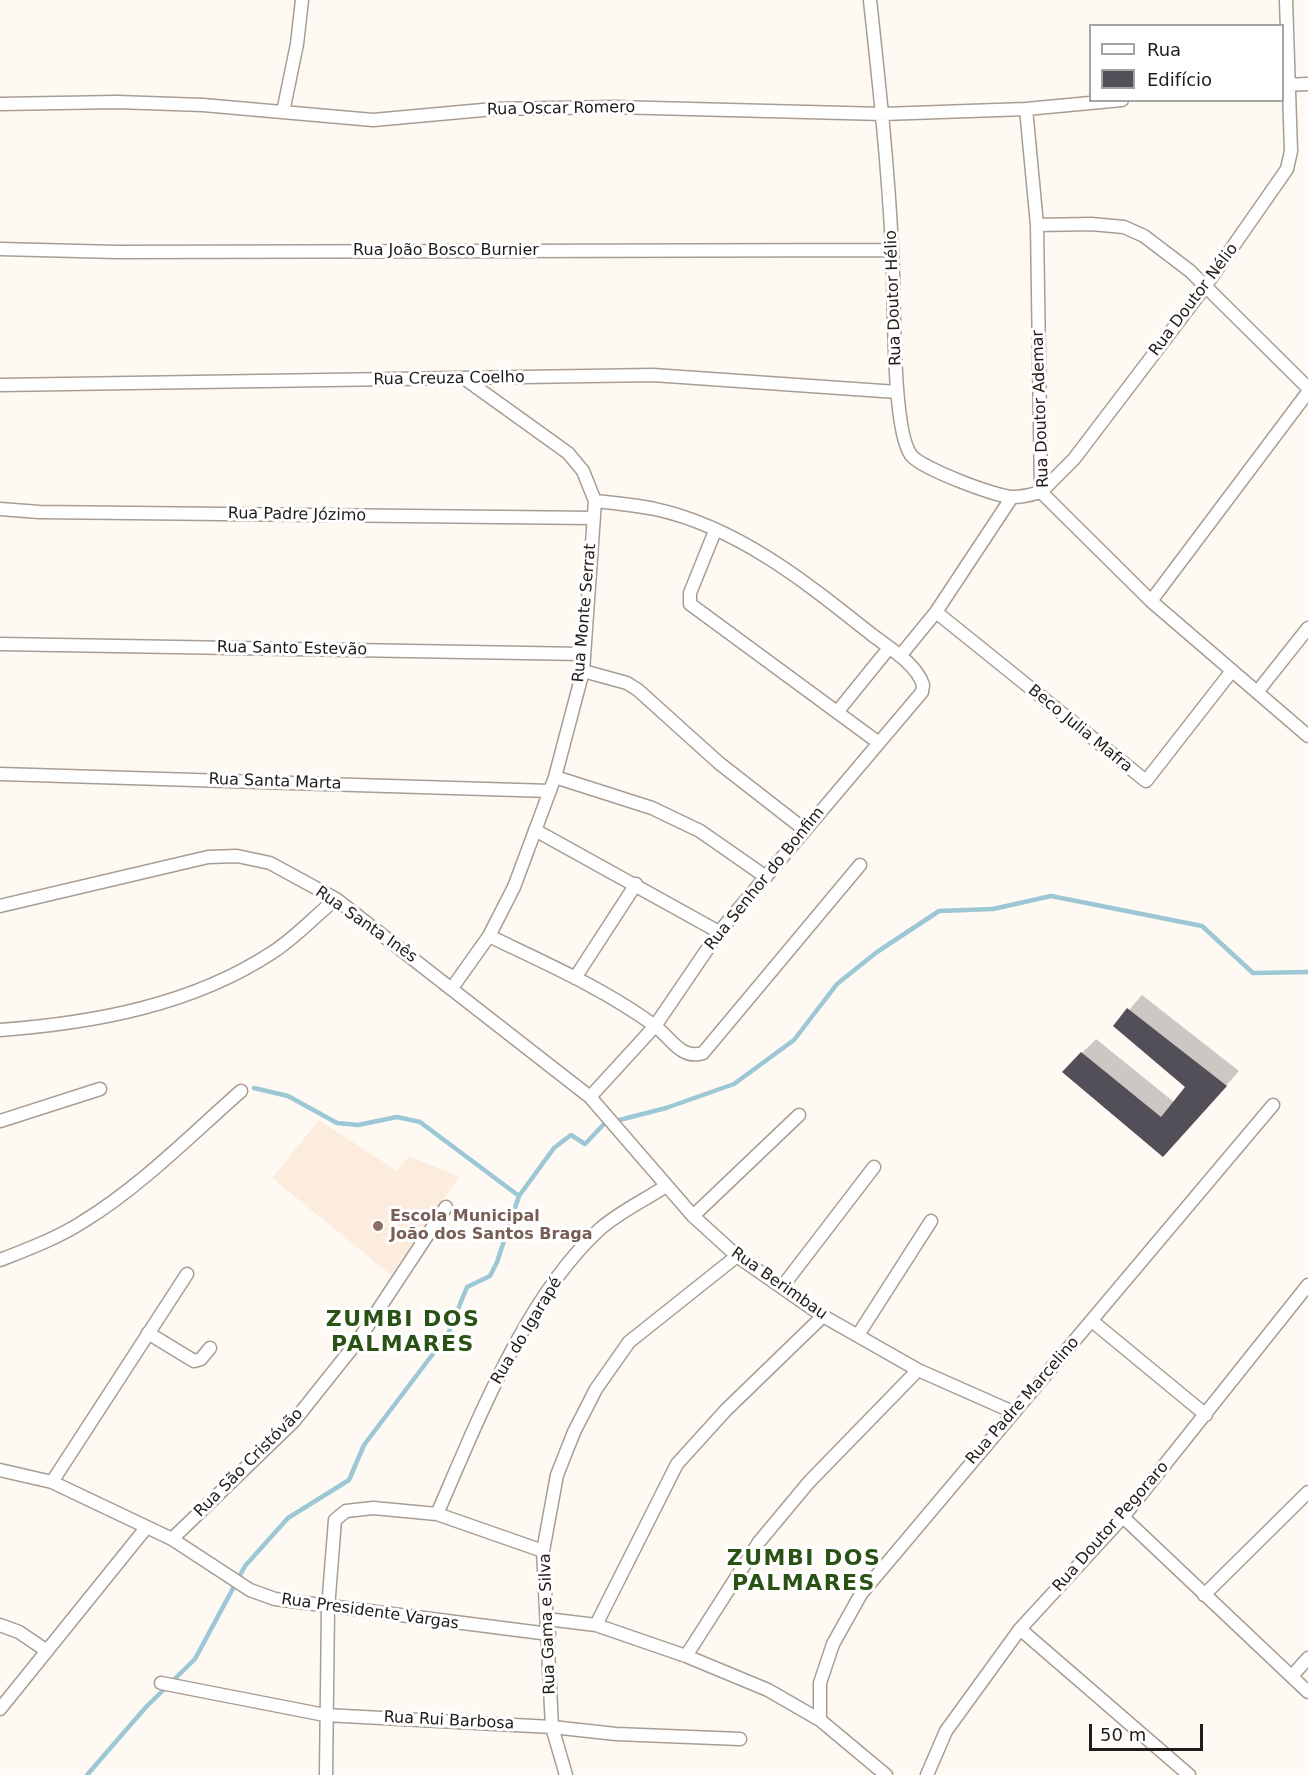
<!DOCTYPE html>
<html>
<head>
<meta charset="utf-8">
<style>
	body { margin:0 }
	#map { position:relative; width:1308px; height:1775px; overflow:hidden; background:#fff9f3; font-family:"DejaVu Sans",sans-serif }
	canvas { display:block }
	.legend { position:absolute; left:1089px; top:24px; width:195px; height:78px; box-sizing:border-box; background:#fff; border:2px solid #a5a4a3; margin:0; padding:8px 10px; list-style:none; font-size:18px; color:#1f1c19 }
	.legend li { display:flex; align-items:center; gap:12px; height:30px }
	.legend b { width:30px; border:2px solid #a5a4a3 }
	.scale { position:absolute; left:1089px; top:1724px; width:114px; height:27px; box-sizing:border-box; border:3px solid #1f1c19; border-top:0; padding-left:8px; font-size:18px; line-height:21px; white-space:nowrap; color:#1f1c19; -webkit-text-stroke:4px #fff; paint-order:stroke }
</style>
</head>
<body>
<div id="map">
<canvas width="1308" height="1775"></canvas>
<ul class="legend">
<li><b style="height:8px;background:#fff"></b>Rua</li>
<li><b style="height:16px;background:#534f58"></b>Edifício</li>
</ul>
<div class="scale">50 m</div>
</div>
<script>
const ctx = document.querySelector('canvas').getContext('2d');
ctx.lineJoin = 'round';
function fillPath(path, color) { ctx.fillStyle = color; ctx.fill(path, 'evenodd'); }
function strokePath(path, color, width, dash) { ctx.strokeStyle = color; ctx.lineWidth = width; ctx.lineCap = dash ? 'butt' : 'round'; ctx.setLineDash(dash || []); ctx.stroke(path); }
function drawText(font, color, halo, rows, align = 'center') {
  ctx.font = font + ' "DejaVu Sans",sans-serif'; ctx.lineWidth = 6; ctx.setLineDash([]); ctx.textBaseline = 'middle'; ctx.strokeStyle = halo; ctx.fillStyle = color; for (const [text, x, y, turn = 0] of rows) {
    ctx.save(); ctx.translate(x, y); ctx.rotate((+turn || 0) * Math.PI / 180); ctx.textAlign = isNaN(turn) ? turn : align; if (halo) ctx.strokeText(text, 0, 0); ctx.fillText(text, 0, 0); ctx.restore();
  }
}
const built = new Path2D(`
	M319 1120 397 1171 409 1156 459 1177 391 1275 272 1178Z`);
const shadow = new Path2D(`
	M1142 995 1239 1071 1177 1141 1082 1053 1096 1039 1174 1102 1187 1087 1115 1026Z`);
const stream = new Path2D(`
	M254 1088 288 1096 337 1123 358 1125 397 1117 420 1122 519 1196
	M87 1775 146 1707 195 1659 245 1566 288 1518 349 1480 364 1445 448 1334 467 1287 490 1276 497 1262 519 1196 554 1148 571 1135 585 1144 604 1124 666 1108 734 1084 794 1040 837 984 877 952 939 911 993 909 1051 896 1202 926 1253 973 1308 972`);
const building = new Path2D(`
	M1127 1008 1227 1086 1163 1157 1062 1072 1081 1052 1161 1117 1185 1087 1113 1026Z`);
const street = new Path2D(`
	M870 0C879 83 888 165 892 248 895 289 891 428 911 455 920 468 999 498 1014 497 1023 497 1033 494 1041 492
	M1282 85 1308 84
	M0 104 117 102 203 105 373 120 494 109 614 107 883 114 1026 109 1122 100
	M1026 109 1037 225 1041 492 1151 601 1308 736
	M283 112 297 44 302 0
	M1037 225 1091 224 1124 227 1144 236 1190 271 1308 388
	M0 249 117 252 892 250
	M0 385 653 375 897 392
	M1041 492 1074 459 1204 288 1287 169 1291 151 1286 0
	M0 509 39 512 594 518
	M715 531 690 593V604L879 743
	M1151 601 1308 392
	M936 612 1146 781 1231 672
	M0 644 584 654
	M900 656 936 612 1012 497
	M583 671 627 683 638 690 719 763 805 830
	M1258 691 1308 628
	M838 711 889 648
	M0 774 550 791
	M555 777 652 808 700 831 766 877
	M535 830 719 932
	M0 906 208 857 237 856 270 863 336 899 590 1097 693 1216 737 1256 823 1316 918 1370 1013 1412
	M489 936C545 963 605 989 655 1026 671 1038 681 1060 703 1053L860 865
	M575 978 636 884
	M452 988 489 936 514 887 555 777 583 671 595 501 583 471 568 453 465 379
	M0 1030C94 1023 193 1005 273 952 295 938 315 916 336 899
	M590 1097 655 1026 719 932 922 692 923 685C917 664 888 647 871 634 807 583 738 527 655 509 635 505 615 503 595 501
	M0 1121 100 1089
	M693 1216 799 1115
	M0 1260C28 1249 58 1238 84 1221 141 1186 191 1135 241 1091
	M782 1287 874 1167
	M1092 1321 1206 1415
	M148 1333 194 1361 201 1359 210 1348
	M858 1335 931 1221
	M0 1470 52 1482 172 1539 250 1590 275 1599 549 1634
	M52 1482 187 1274
	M437 1514C477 1423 525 1297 600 1229 619 1212 645 1200 666 1186
	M1123 1517 1308 1692
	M172 1539 294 1421 357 1342 446 1207
	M1204 1595 1308 1492
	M547 1619 596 1625 686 1656 768 1690 820 1720 886 1775
	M0 1625 19 1632 47 1651
	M596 1625 677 1464 726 1410 823 1316
	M1020 1629 1189 1775
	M686 1656 759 1542 809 1482 918 1370
	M1292 1676 1308 1658
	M161 1683 325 1715 552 1727 616 1734 740 1739
	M0 1709 146 1528
	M820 1720V1683L833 1644 861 1594 1273 1105
	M326 1775 328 1608 335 1520 346 1511 373 1508 437 1514 543 1551
	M566 1775 552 1727 543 1551 557 1475 574 1432 596 1389 629 1342 737 1256
	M927 1775 946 1731 1020 1629 1123 1517 1308 1285`);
const markers = [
	[378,1226,6,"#8d6e63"]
];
const streetNames = [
	["Rua Oscar Romero",561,109,-1],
	["Rua João Bosco Burnier",446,251],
	["Rua Doutor Hélio",894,298,-92],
	["Rua Doutor Nélio",1194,300,-53],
	["Rua Creuza Coelho",449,379,-1],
	["Rua Doutor Ademar",1041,409,-92],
	["Rua Padre Józimo",297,515,1],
	["Rua Monte Serrat",585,613,-85],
	["Rua Santo Estevão",292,649,1],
	["Beco Julia Mafra",1080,729,39],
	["Rua Santa Marta",275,782,2],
	["Rua Senhor do Bonfim",765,879,-51],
	["Rua Santa Inês",366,925,35],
	["Rua Berimbau",779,1284,35],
	["Rua do Igarapé",527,1331,-59],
	["Rua Padre Marcelino",1023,1401,-49],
	["Rua São Cristóvão",249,1463,-45],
	["Rua Doutor Pegoraro",1111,1527,-49],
	["Rua Presidente Vargas",370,1612,8],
	["Rua Gama e Silva",548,1624,-92],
	["Rua Rui Barbosa",449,1721,3]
];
const educationNames = [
	["Escola Municipal",390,1217],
	["João dos Santos Braga",390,1235]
];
const districtNames = [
	["ZUMBI DOS",403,1320],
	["PALMARES",403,1345],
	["ZUMBI DOS",804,1559],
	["PALMARES",804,1584]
];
fillPath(built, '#fcecde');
fillPath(shadow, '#0003');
strokePath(stream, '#9cc7d4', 4.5);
fillPath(building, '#534f58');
strokePath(street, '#a79d95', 15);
strokePath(street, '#fff', 12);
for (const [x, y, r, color] of markers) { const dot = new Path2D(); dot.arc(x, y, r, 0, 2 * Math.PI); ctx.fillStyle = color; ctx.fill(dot); strokePath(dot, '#fff', 2); }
drawText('16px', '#1f1c19', '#fff', streetNames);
drawText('bold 16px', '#785e54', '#fff', educationNames, 'left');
ctx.letterSpacing = '1.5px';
drawText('bold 22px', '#2b5215', '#fff', districtNames);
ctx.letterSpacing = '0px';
</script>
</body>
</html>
